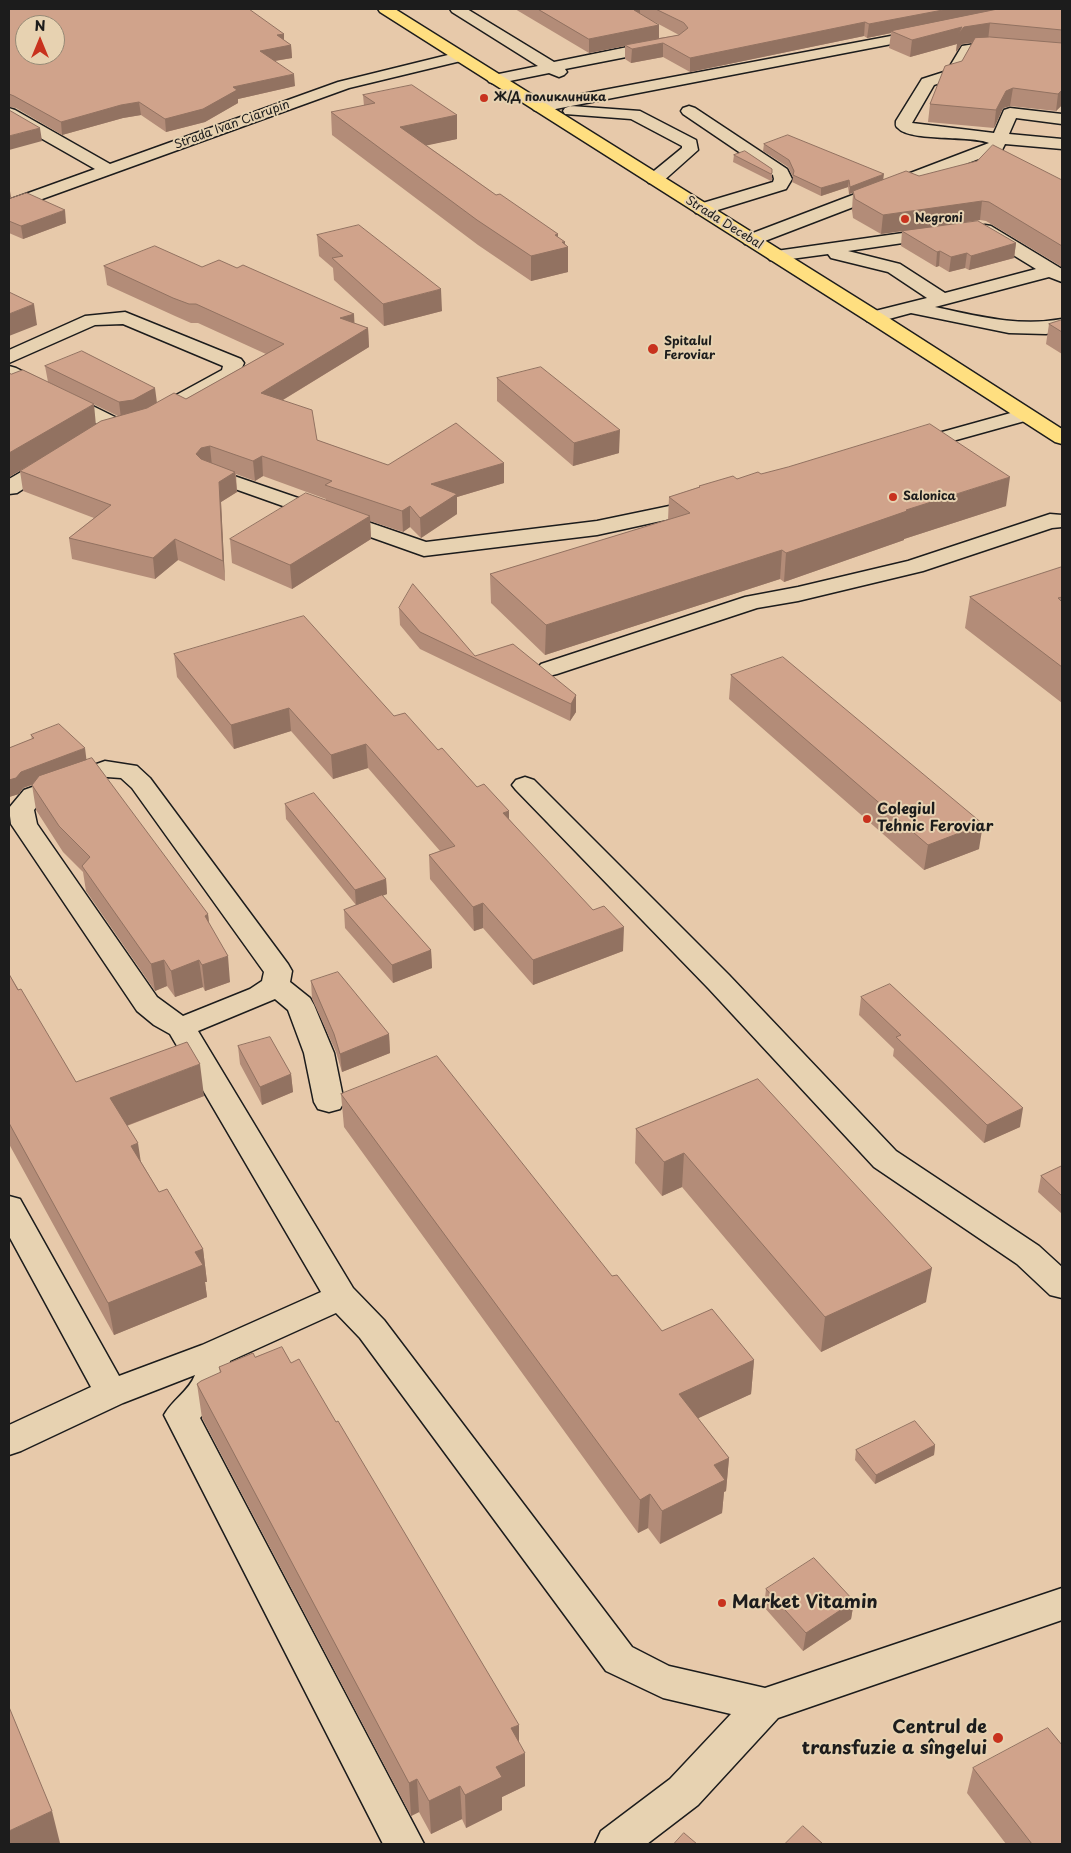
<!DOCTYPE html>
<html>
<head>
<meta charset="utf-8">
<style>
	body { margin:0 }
	#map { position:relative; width:1071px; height:1853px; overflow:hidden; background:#e7c9aa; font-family:"Playpen Sans",sans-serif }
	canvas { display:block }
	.frame { position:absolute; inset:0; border:10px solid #1c1c1c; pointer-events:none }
	.north { position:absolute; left:15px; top:15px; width:50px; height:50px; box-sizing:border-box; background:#e7d2b1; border:1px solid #968975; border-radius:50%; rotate:0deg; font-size:14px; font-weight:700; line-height:20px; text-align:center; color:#1c1c1c }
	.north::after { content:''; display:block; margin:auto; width:18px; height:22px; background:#c8321e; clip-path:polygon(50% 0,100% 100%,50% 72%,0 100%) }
</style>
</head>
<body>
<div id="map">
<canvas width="1071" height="1853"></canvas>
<div class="frame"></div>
<div class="north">N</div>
</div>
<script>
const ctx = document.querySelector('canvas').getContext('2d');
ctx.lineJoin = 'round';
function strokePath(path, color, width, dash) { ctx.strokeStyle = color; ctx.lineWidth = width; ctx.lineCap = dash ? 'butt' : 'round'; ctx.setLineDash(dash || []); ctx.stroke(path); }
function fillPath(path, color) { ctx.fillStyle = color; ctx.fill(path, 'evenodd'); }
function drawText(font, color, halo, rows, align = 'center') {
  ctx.font = font + ' "Playpen Sans",sans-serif'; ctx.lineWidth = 4; ctx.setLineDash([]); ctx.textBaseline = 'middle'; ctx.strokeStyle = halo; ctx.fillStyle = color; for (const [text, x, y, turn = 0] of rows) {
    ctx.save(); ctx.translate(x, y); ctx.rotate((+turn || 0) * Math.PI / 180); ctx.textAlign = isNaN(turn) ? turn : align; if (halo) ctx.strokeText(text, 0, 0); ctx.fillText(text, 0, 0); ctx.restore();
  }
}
const minor = new Path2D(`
	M450 9H467L554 62 662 40 667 42 670 45 667 48 662 50 565 69 567 72 564 75 559 77 549 73 495 84 489 82 487 79 489 76 538 66 452 12Z
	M928 29 933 30 935 33 933 36 540 112 534 110 532 107 534 104 540 102Z
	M988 42 1062 49V59L988 52 972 53 958 77 934 85 912 123 994 133 1004 110 1010 108 1062 114V124L1016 118 1009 134 1062 139V149L1005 144 1002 150 757 244 751 245 745 244 742 240 745 236 989 143C972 135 910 142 898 128 895 126 896 124 896 121L922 79 947 71 962 46Z
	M460 52 465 54 468 57 465 60 349 88 9 211V200L95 169 9 120V108L15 110 110 164 338 82Z
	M571 106 640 111 696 140 698 150 661 183H649L646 179 649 175 682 148V146L631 119 565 114 563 111 565 108Z
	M689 106 695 108 787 169 792 179 786 189 708 213 702 214 696 213 693 209 696 205 773 182 774 179 773 175 683 114 681 111 683 108Z
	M985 225 991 226 1062 269V282L1049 277 935 307C977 316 1019 327 1062 319V331L1046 334 1009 333 911 313 874 323 867 321 865 317 867 313 927 298 888 272 831 258 828 254 776 261 770 260 767 256 770 252 776 251 938 228 944 229 947 233 944 237 848 251 900 264 945 293 1036 269 979 234 976 230 979 226Z
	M125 312 241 359 244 363 238 377C209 393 142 439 111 431L9 380V366L16 368 121 420 136 417 222 370 223 366 123 324 95 325 9 363V350L85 316Z
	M1025 409 1032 411 1035 415 1032 419 913 452 906 450 903 446 906 442Z
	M52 456 59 458 62 462 59 466 17 493 9 494V479L45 458Z
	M211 468 426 542 597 521 703 499 711 500 714 505 711 510 597 535 424 556 204 478 200 474 204 470Z
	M1050 514 1062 515V527L1052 528 923 571 798 601 757 608 557 674 549 676 541 674 537 669 541 664 745 597 798 587 908 561Z
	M105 761 137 766 150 778 288 964 292 971 290 982 310 998 314 1005 334 1053 344 1102 340 1109 329 1112 318 1109 314 1102 304 1053 288 1010 275 999 198 1031 353 1288 384 1320 632 1647 669 1666 765 1688 1062 1588V1620L778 1718 698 1805 647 1844H595L601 1831 670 1779 731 1714 663 1698 606 1671 360 1338 336 1313 230 1361C229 1384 216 1402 200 1418L424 1844H383L164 1415C172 1400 189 1391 195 1375L123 1403 21 1451 9 1455V1425L91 1387 9 1236V1196L20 1199 119 1376 202 1345 321 1292 170 1034 154 1025 137 1011 11 824 9 808 24 790ZM107 777 121 778 132 788 264 972 262 981 250 989 183 1016 157 997 37 824 34 810 42 800Z
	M525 777 534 780 729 975 896 1151 1039 1246 1062 1267V1298L1050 1295 1017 1264 874 1167 709 989 516 790 512 785 516 780Z`);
const major = new Path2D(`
	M378 9H395L881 313 1062 429V444L1055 442 867 321 380 12Z`);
const wall = new Path2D(`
	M9 9 284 34V40L291 45 292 58 275 61 295 86 238 99V103L205 122 166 132 141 115 123 118 62 135 16 108 9 107Z
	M515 9H1062V105L1056 111 1010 106 1003 108 994 128 928 122 930 104 962 61 972 43 962 44 956 52 957 44 910 57 889 48 891 33 867 38 864 36 690 72 663 57 631 63 625 59V46L589 53ZM651 20 679 35 659 38V25Z
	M363 95 457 115V139L426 145 496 195 558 234V237L568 247V272L531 281 478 245 332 135 331 112 364 106Z
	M764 144 883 180 919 176 1062 180V267L986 221 980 220 928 228 1016 243 1014 258 969 270 965 268 949 272 939 266 936 267 901 246 902 231 881 234 853 218 852 210 853 193 849 194 848 187 821 196 792 182 793 177 788 167 763 151Z
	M734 155 772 173V180L771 181 733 162Z
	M9 199 66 223 23 239 9 233Z
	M317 235 442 311 384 326 334 280 333 268 319 256Z
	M104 266 237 268 354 314V323L368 328 369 347 283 400 317 440 388 465 504 463V483L457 497V514L421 538 410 527 403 532 370 521 371 539 292 589 232 563 230 539 326 500V499L263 476 255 481 236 474 237 492 221 502 225 581 178 560 155 579 72 559 69 538 94 518 23 491 20 471 39 460 9 477V373L96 424 118 416 48 382 45 366 157 403 186 399 266 354 198 323H191L175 316 107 285Z
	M1062 320V354L1046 344 1049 324Z
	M497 378 619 453 573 466 497 401Z
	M761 474 1006 506 904 539V540L784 582 780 579 545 655 491 603 490 574 668 520 669 497 699 487V486Z
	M1062 567V703L965 628 970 597Z
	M399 608 475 656 576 695V712L570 721 420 649 400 625Z
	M174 654 394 716 438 750 477 787 509 819 623 951 533 985 483 928 474 931 430 879 429 855 440 851 368 768 333 779 291 731 234 749 177 677Z
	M731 675 979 849 924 870 729 699Z
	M31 735 87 760 208 914 209 923 230 982 205 991 203 987 175 997 167 986 155 991 86 891 83 872 63 852 36 810 32 785 23 788 19 794 9 797V748L32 739Z
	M285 804 386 879 387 894 382 896 431 950 432 968 393 983 345 928 344 910 356 905 286 819Z
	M9 974 76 1082 204 1096 127 1126 140 1160 159 1192 203 1249 207 1282H205L207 1297 114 1335 9 1144Z
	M311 981 389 1034 390 1053 342 1072 336 1052 312 999Z
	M861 997 1020 1127 984 1143 893 1056 894 1049 859 1015Z
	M238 1046 291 1074 293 1092 262 1105 240 1064Z
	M758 1079 926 1302 821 1352 682 1187 662 1196 635 1163 636 1129Z
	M341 1094 612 1276 662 1331 754 1360 751 1394 698 1418 729 1458 726 1491 724 1492 722 1513 660 1544 648 1528 638 1533 344 1127Z
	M1062 1166V1214L1038 1192 1041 1176Z
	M255 1357 519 1742 525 1786 502 1797V1810L466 1828 462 1819 431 1834 419 1812 411 1816 202 1418 197 1384 220 1373 219 1367Z
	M935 1445 934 1455 875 1484 855 1460 856 1450Z
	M766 1589 854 1601 851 1619 803 1651 764 1607Z
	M973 1768 1062 1844H1006L967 1793Z`);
const shadedWall = new Path2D(`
	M632 9H640V14Z
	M948 9H996L995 13 891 31V33L867 38 869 24Z
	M865 22 864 36 690 72V58Z
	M990 23 988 40 962 44 956 52 957 44 910 57 912 40 962 27Z
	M659 25V39L625 45V46L589 53V39Z
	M284 34V46L277 35Z
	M663 43V57L631 63 632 49Z
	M291 45 292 58 261 63 260 51Z
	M294 74 295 86 238 99V103L205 122 166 132 165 119 233 87Z
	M1013 88 1010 106 1003 108 994 128 996 110 1006 91Z
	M1062 90V105L1056 111 1058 94Z
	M139 102 141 115 123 118 62 135 61 122 121 105Z
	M457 115V139L401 151 400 127Z
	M40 128 42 141 9 150V136Z
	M884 174 883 181 849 194 850 187Z
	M849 180 848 187 821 196V188Z
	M9 185 11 197 9 199Z
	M982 201 980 220 881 234 883 215Z
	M65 210 66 223 23 239 21 226Z
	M558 234V249L562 242H565V247H568V272L531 281V256L555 235Z
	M1016 243 1014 258 969 270 971 256Z
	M940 251 939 266 936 267 937 252Z
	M967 253 965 268 949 272 951 257Z
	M441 289 442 311 384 326 383 304Z
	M34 304 37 325 9 336V314Z
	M354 314 355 333 340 318Z
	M368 328 369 347 263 412 261 393Z
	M155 388 157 403 135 415 121 418 119 402Z
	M94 404 96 426 9 477V453Z
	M620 430 619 453 573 466 574 443Z
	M210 446 212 466 203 468 196 454 201 448Z
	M262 456 263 476 255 481 253 461Z
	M504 463V483L457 497V514L421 538 420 518 431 484Z
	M235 472 237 492 221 502 225 581 223 561 219 482Z
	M1010 477 1006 506 904 539V540L784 582 786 553 906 510Z
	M410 506V527L403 532 402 511Z
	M370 516 371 539 292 589 290 565Z
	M175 539 178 560 155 579 153 558Z
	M782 550 780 579 545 655 546 625Z
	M576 695V712L570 721 571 704Z
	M289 708 291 731 234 749 231 725Z
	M366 744 368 768 333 779 331 755Z
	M85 748 87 764 23 788 19 794 9 797V780L21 772Z
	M509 811V835L503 813Z
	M983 824 979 849 924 870 928 845Z
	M386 879 387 894 356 906 355 890Z
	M483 903V928L474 931 473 907Z
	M208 914 211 940 205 916Z
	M624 927 623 951 533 985V960Z
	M431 950 432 968 393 983 392 965Z
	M228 956 230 982 205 991 202 965Z
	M164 960 167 986 155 991 151 964Z
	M199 960 203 987 175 997 171 971Z
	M389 1034 390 1053 342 1072 340 1054Z
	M200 1064 204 1096 115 1130 110 1098Z
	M291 1074 293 1092 262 1105 260 1087Z
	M1023 1108 1020 1127 984 1143 987 1125Z
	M138 1143 143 1176 131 1146Z
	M684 1153 682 1187 662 1196 664 1162Z
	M203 1249 207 1282H205L207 1297 114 1335 108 1303 195 1252Z
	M932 1268 926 1302 821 1352 825 1317Z
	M754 1360 751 1394 677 1428 679 1394Z
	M935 1445 934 1455 875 1484 876 1475Z
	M729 1458 726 1491 724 1492 722 1513 660 1544 662 1511 714 1465Z
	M650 1494 648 1528 638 1533 640 1500Z
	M854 1601 851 1619 803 1651 806 1633Z
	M519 1725V1756L525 1753V1786L502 1797V1810L466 1828 465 1795 496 1767 511 1728Z
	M417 1779 419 1812 411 1816 409 1783Z
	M460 1786 462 1819 431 1834 429 1801Z
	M52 1811 60 1843 59 1844H9V1831Z`);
const building = new Path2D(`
	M9 9H249L284 34 277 35 291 45 260 51 294 74 233 87 237 90 203 109 165 119 139 102 121 105 61 122 14 96 9 94ZM25 25H55V55H25Z
	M538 9H633L634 10 659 25 589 39Z
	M656 9H948L869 24 865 22 690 58 663 43 632 49 625 45 679 35 688 28 684 23Z
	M998 9H1062V30L990 23 964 27 958 34 962 27 912 40 891 31Z
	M990 37 1062 43V90L1058 94 1013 88 1006 91 996 110 930 104 945 66 962 61 975 38Z
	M412 85 457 115 400 127 496 195 500 194 558 234 555 235 565 242H562L568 247 531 256 477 220 331 112 375 103 363 95Z
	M9 110 40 128 9 136Z
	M788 135 884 174 850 187 849 180 821 188 793 175 794 171 789 160 764 144Z
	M993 145 1062 180V246L989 202 982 201 883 215 855 199 853 191 906 171 919 176 977 161Z
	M745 151 772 169V173L771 174 734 155Z
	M27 193 65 210 21 226 9 221V199Z
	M978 221 1016 243 971 256 967 253 951 257 940 251 937 252 902 231Z
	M359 225 441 289 383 304 332 258 343 256 317 235Z
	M155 246 202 267 219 260 237 268 243 265 354 314 340 318 368 328 261 393 312 410 317 440 388 465 456 423 504 463 431 484 457 494 420 518 410 506 402 511 325 485 332 481 262 456 253 461 210 446 201 448 196 454 201 459 235 472 219 482 223 561 175 539 153 558 69 538 111 505 20 471 101 421 147 408 174 393 186 399 284 344 196 304H189L173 298 104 266Z
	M9 292 34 304 9 314Z
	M1062 320V332L1049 324Z
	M82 351 155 388 133 400 119 402 45 366Z
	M541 367 620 430 574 443 497 378Z
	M23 370 94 404 9 453V373L11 374Z
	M930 424 1010 477 906 510 907 511 786 553 782 550 546 625 490 574 690 513 669 497 700 487 699 486 733 476 737 479 758 472 761 474 788 467Z
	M306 493 370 516 290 565 230 539Z
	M1062 567V597L1058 598 1062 602V667L970 597Z
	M413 584 475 656 513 644 576 695 571 704 420 632 399 608Z
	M304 616 394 716 405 713 438 750 442 748 477 787 484 784 509 811 503 813 593 910 604 906 624 927 533 960 483 903 473 907 429 855 455 846 366 744 331 755 289 708 231 725 174 654Z
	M783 657 983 824 928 845 731 675Z
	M59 724 85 748 21 772 16 778 9 780V748L34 738 31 735Z
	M92 758 208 914 205 916 228 956 202 965 199 960 171 971 164 960 151 964 82 866 90 857 59 826 32 785 39 776Z
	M314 793 386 879 355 890 285 804Z
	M382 895 431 950 392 965 344 910Z
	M338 972 389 1034 340 1054 334 1034 311 981Z
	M9 974 18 990 21 989 76 1082 187 1042 200 1064 110 1098 138 1143 131 1146 159 1192 167 1189 203 1249 195 1252 203 1265 108 1303 9 1123Z
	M890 984 1023 1108 987 1125 896 1037 901 1035 861 997Z
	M270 1037 291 1074 260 1087 238 1046Z
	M437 1056 612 1276 617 1275 662 1331 712 1309 754 1360 679 1394 729 1458 714 1465 725 1480 662 1511 650 1494 640 1500 341 1094Z
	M758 1079 932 1268 825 1317 684 1153 664 1162 636 1129Z
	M1062 1166V1196L1041 1176Z
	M282 1347 291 1363 299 1359 336 1422 338 1421 519 1725 511 1728 525 1753 496 1767 502 1777 465 1795 460 1786 429 1801 417 1779 409 1783 197 1384 201 1381 221 1372 219 1367 253 1353 255 1357Z
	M915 1421 935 1445 876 1475 856 1450Z
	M814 1558 854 1601 806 1633 766 1589Z
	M9 1707 52 1811 9 1831Z
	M1048 1728 1062 1745V1844H1032L973 1768Z
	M803 1826 823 1844H785Z
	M684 1833 697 1844H674Z`);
const markers = [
	[484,98,5,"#c8321e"],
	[905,219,5,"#c8321e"],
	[653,349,6,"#c8321e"],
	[893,497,5,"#c8321e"],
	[867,819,5,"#c8321e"],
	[722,1603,5,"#c8321e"],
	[998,1738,6,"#c8321e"]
];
const farPoinames = [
	["Ж/Д поликлиника",494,98],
	["Negroni",915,219],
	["Spitalul",664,342],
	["Feroviar",664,356],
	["Salonica",903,497]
];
const farStreetnames = [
	["Strada Ivan Ciarupin",232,125,-20],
	["Strada Decebal",724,223,32]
];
const poiNames = [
	["Colegiul",877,810],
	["Tehnic Feroviar",877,827]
];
const nearPoinames = [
	["Market Vitamin",732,1603],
	["Centrul de",987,1728,"right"],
	["transfuzie a sîngelui",987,1749,"right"]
];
strokePath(minor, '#1c1c1c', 3);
strokePath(major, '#1c1c1c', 3);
fillPath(minor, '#e7d2b1');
fillPath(major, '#ffdf80');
fillPath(wall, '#b38c78');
fillPath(shadedWall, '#927261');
fillPath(building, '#d0a38b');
strokePath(building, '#927261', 1);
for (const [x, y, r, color] of markers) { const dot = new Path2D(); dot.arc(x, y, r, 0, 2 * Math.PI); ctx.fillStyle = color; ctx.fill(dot); strokePath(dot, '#e7d2b1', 2); }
drawText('bold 12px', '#1c1c1c', '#e7d2b1', farPoinames, 'left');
drawText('12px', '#1c1c1c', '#e7d2b1', farStreetnames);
drawText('bold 15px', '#1c1c1c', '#e7d2b1', poiNames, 'left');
drawText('bold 18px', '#1c1c1c', '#e7d2b1', nearPoinames, 'left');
</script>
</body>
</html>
